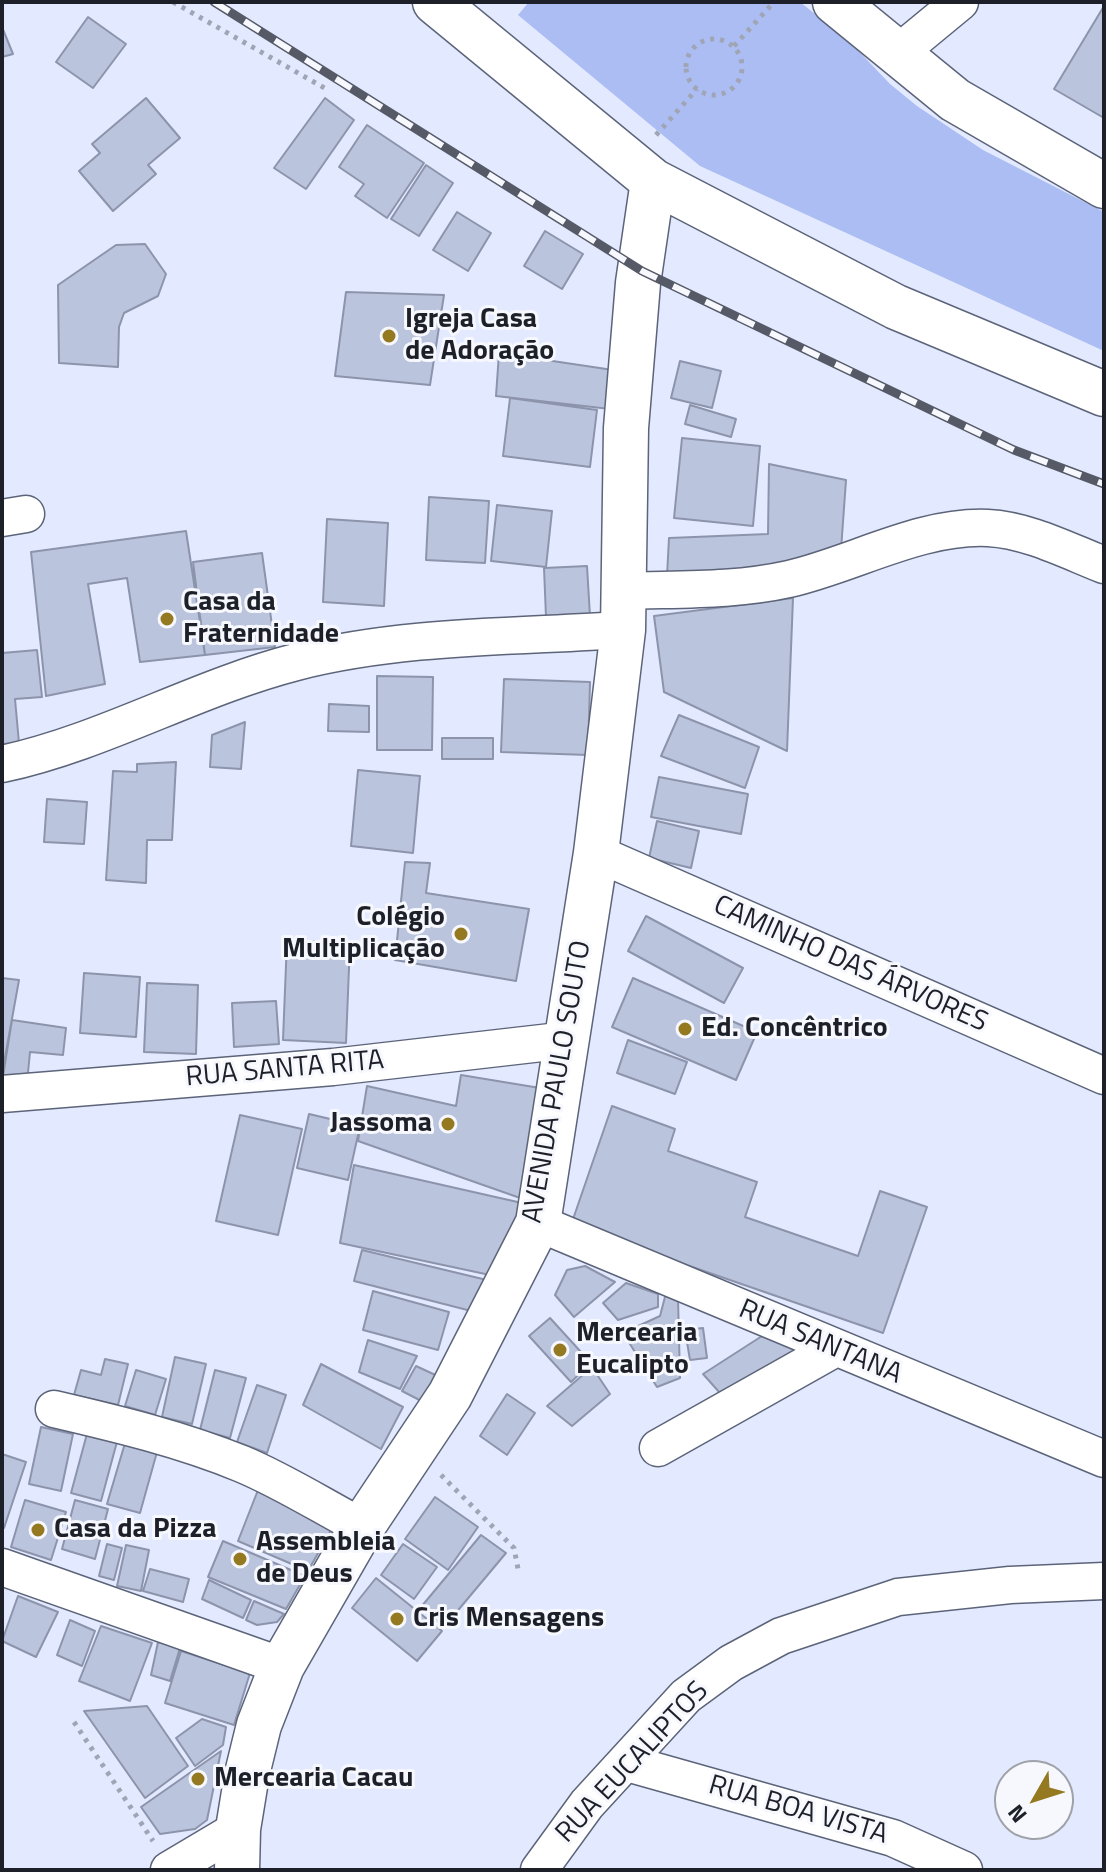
<!DOCTYPE html>
<html>
<head>
<meta charset="utf-8">
<style>
	body { margin:0 }
	#map { position:relative; width:1106px; height:1872px; overflow:hidden; background:#e3eaff; font-family:"Titillium Web",sans-serif }
	canvas { display:block }
	.frame { position:absolute; inset:0; border:4px solid #1d2029; pointer-events:none }
	.north { position:absolute; left:994px; top:1760px; width:80px; height:80px; box-sizing:border-box; background:#f6f8fd; border:2px solid #9fa2a8; border-radius:50%; rotate:231deg; font-size:22px; font-weight:700; line-height:32px; text-align:center; color:#1d2029 }
	.north::after { content:''; display:block; margin:auto; width:28px; height:36px; background:#957920; clip-path:polygon(50% 0,100% 100%,50% 72%,0 100%) }
</style>
</head>
<body>
<div id="map">
<canvas width="1106" height="1872"></canvas>
<div class="frame"></div>
<div class="north">N</div>
</div>
<script>
const ctx = document.querySelector('canvas').getContext('2d');
ctx.lineJoin = 'round';
function fillPath(path, color) { ctx.fillStyle = color; ctx.fill(path, 'evenodd'); }
function strokePath(path, color, width, dash) { ctx.strokeStyle = color; ctx.lineWidth = width; ctx.lineCap = dash ? 'butt' : 'round'; ctx.setLineDash(dash || []); ctx.stroke(path); }
function drawText(font, color, halo, rows, align = 'center') {
  ctx.font = font + ' "Titillium Web",sans-serif'; ctx.lineWidth = 6; ctx.setLineDash([]); ctx.textBaseline = 'middle'; ctx.strokeStyle = halo; ctx.fillStyle = color; for (const [text, x, y, turn = 0] of rows) {
    ctx.save(); ctx.translate(x, y); ctx.rotate((+turn || 0) * Math.PI / 180); ctx.textAlign = isNaN(turn) ? turn : align; if (halo) ctx.strokeText(text, 0, 0); ctx.fillText(text, 0, 0); ctx.restore();
  }
}
const green = new Path2D(`
	M529 2H800L849 41 890 84 917 106 983 150 1104 212V351L700 166 518 15Z`);
const building = new Path2D(`
	M1104 6V118L1054 89Z
	M88 17 126 44 93 88 56 62Z
	M2 27 13 54 2 57Z
	M146 98 180 138 148 165 156 174 113 211 79 171 100 153 92 144Z
	M325 98 354 120 306 189 274 168Z
	M367 125 424 163 387 218 355 196 364 184 339 167Z
	M426 165 453 183 419 236 391 219Z
	M457 212 491 233 468 271 433 250Z
	M545 231 583 254 562 289 524 266Z
	M145 244 166 274 158 296 124 313 119 327 118 367 59 363 58 285 116 245Z
	M346 292 444 295 430 385 335 376Z
	M499 353 613 370 610 409 496 396Z
	M680 361 721 371 712 408 671 398Z
	M510 398 597 410 590 467 503 456Z
	M690 405 736 419 731 437 685 424Z
	M682 438 760 446 753 526 674 518Z
	M769 464 846 480 841 550 770 571 667 576 669 538 768 534Z
	M429 497 489 501 485 563 426 560Z
	M497 505 552 511 546 567 491 561Z
	M327 519 388 523 384 606 323 602Z
	M186 531 205 655 140 662 127 578 88 584 105 684 46 696 31 552Z
	M262 553 275 647 205 655 193 562Z
	M587 566 590 616 546 617 544 568Z
	M793 598 787 751 664 692 654 616Z
	M37 650 42 697 15 699 19 743 2 744V653Z
	M377 676 433 677 432 750H377Z
	M504 679 590 682 588 755 501 752Z
	M329 704 369 706V732L328 731Z
	M679 715 759 747 745 788 661 756Z
	M245 722 241 769 210 767 212 735Z
	M442 738H493V759H442Z
	M176 762 172 840H147L146 883 106 880 113 771 137 772V764Z
	M358 770 420 776 413 853 351 846Z
	M659 777 748 794 741 834 651 817Z
	M47 799 87 802 84 844 44 842Z
	M657 821 699 831 691 868 649 858Z
	M405 862 430 863 426 893 529 909 516 981 395 960Z
	M646 916 743 968 724 1003 628 951Z
	M287 940 350 943 346 1043 283 1040Z
	M84 973 140 977 136 1037 80 1033Z
	M2 978 19 980 2 1074Z
	M633 978 757 1032 736 1080 612 1027Z
	M147 983 198 985 196 1054 144 1052Z
	M276 1001 279 1044 234 1047 232 1003Z
	M12 1020 66 1028 63 1055 30 1052 27 1083 2 1082Z
	M628 1040 687 1062 675 1094 617 1073Z
	M461 1075 540 1088 523 1199 358 1141 367 1086 456 1106Z
	M612 1106 675 1129 668 1151 757 1182 745 1217 858 1256 880 1191 927 1207 883 1333 571 1225Z
	M309 1114 360 1126 348 1180 297 1168Z
	M240 1115 302 1129 278 1235 216 1221Z
	M354 1165 522 1203 504 1278 340 1243Z
	M362 1250 491 1281 483 1314 354 1281Z
	M585 1266 615 1282 574 1317 555 1295 567 1270Z
	M626 1283 658 1294V1307L618 1320 603 1303Z
	M373 1291 449 1312 438 1350 363 1330Z
	M666 1293 678 1298 680 1378 657 1387 623 1333 660 1316Z
	M550 1318 591 1363 571 1382 529 1336Z
	M703 1328 707 1358 690 1360 685 1330Z
	M762 1336 804 1351 728 1402 703 1374Z
	M368 1340 417 1356 400 1389 359 1372Z
	M175 1357 206 1364 192 1424 162 1417Z
	M105 1359 128 1364 118 1405 74 1395 81 1370 101 1375Z
	M321 1364 403 1407 381 1449 303 1405Z
	M416 1366 444 1379 431 1406 402 1391Z
	M592 1367 610 1394 572 1426 547 1406Z
	M136 1370 166 1379 155 1415 125 1406Z
	M215 1370 246 1378 230 1438 200 1430Z
	M257 1385 286 1395 267 1453 237 1442Z
	M507 1394 535 1413 507 1455 480 1436Z
	M41 1427 73 1434 61 1491 29 1484Z
	M88 1430 118 1438 101 1501 71 1493Z
	M125 1443 157 1452 140 1513 107 1504Z
	M2 1454 26 1462 4 1528H2Z
	M258 1490 335 1523 308 1571 238 1541Z
	M435 1497 478 1527 448 1570 405 1539Z
	M25 1500 66 1512 51 1560 11 1547Z
	M75 1500 108 1509 95 1559 62 1549Z
	M481 1535 506 1553 444 1627 421 1607Z
	M223 1541 305 1576 286 1609 208 1577Z
	M107 1544 122 1548 114 1580 99 1576Z
	M403 1544 437 1567 414 1599 381 1575Z
	M126 1545 149 1550 141 1591 117 1586Z
	M150 1569 189 1579 183 1602 143 1591Z
	M376 1578 442 1631 417 1661 352 1608Z
	M209 1580 251 1600 243 1618 202 1599Z
	M18 1596 58 1612 36 1657 2 1641Z
	M254 1601 284 1614 277 1622 257 1625 246 1620Z
	M70 1620 95 1631 82 1666 57 1655Z
	M101 1626 152 1643 130 1701 79 1681Z
	M158 1642 180 1648 170 1681 151 1675Z
	M181 1651 250 1673 234 1725 165 1703Z
	M147 1706 188 1766 145 1798 84 1711Z
	M202 1719 226 1727 223 1745 195 1766 176 1738Z
	M221 1751 207 1820 195 1829 160 1834 141 1807Z`);
const path = new Path2D(`
	M173 2 328 90
	M686 67a28 28 0 1 1 56 0a28 28 0 1 1-56 0Z
	M734 46 774 2
	M656 135 697 89
	M441 1475 514 1548 519 1574
	M74 1722 153 1841`);
const street = new Path2D(`
	M897 54 960 2
	M2 518 26 514
	M625 591C680 589 735 591 789 579 854 564 920 525 988 528 1028 530 1068 551 1104 565
	M2 764C104 742 195 688 296 662 402 635 514 637 623 630
	M596 853 1104 1076
	M2 1094 333 1067 568 1040
	M538 1223 1104 1459
	M54 1409C118 1424 181 1439 242 1464 283 1481 322 1506 362 1527
	M658 1448 834 1349
	M2 1567 282 1666
	M627 1763 893 1838 964 1870
	M169 1870 238 1829
	M539 1870 587 1804 686 1696 731 1663 781 1636 898 1597 1010 1585 1104 1581`);
const secondary = new Path2D(`
	M435 2 653 181 896 307 1104 394
	M835 2 955 100 1104 186
	M237 1870 238 1829 247 1774 259 1725 282 1666 362 1527 450 1395 538 1223 596 853 623 630 626 428 638 283 653 181`);
const rail = new Path2D(`
	M214 2 642 271 1014 450 1104 484`);
const markers = [
	[389,336,8,"#957920"],
	[167,619,8,"#957920"],
	[461,934,8,"#957920"],
	[685,1029,8,"#957920"],
	[448,1124,8,"#957920"],
	[560,1350,8,"#957920"],
	[38,1530,8,"#957920"],
	[240,1559,8,"#957920"],
	[397,1619,8,"#957920"],
	[198,1779,8,"#957920"]
];
const poiNames = [
	["Igreja Casa",405,320],
	["de Adoração",405,352],
	["Casa da",183,603],
	["Fraternidade",183,635],
	["Colégio",445,918,"right"],
	["Multiplicação",445,950,"right"],
	["Ed. Concêntrico",701,1029],
	["Jassoma",432,1124,"right"],
	["Mercearia",576,1334],
	["Eucalipto",576,1366],
	["Casa da Pizza",54,1530],
	["Assembleia",256,1543],
	["de Deus",256,1575],
	["Cris Mensagens",413,1619],
	["Mercearia Cacau",214,1779]
];
const streetNames = [
	["CAMINHO DAS ÁRVORES",850,965,24],
	["RUA SANTA RITA",285,1070,-5],
	["AVENIDA PAULO SOUTO",558,1082,-80],
	["RUA SANTANA",820,1343,23],
	["RUA EUCALIPTOS",633,1763,-47],
	["RUA BOA VISTA",798,1811,16]
];
fillPath(green, '#abbdf2');
fillPath(building, '#bbc4dd');
strokePath(building, '#8c94ac', 2);
strokePath(street, '#5c6479', 39);
strokePath(secondary, '#5c6479', 47);
strokePath(path, '#a0a5b6', 5, [4, 6]);
strokePath(street, '#fff', 36);
strokePath(secondary, '#fff', 44);
strokePath(rail, '#565a67', 9);
strokePath(rail, '#f6f8fd', 6, [18]);
for (const [x, y, r, color] of markers) { const dot = new Path2D(); dot.arc(x, y, r, 0, 2 * Math.PI); ctx.fillStyle = color; ctx.fill(dot); strokePath(dot, '#f6f8fd', 3); }
drawText('bold 28px', '#1d2029', '#f6f8fd', poiNames, 'left');
drawText('28px', '#1d2029', '#f6f8fd', streetNames);
</script>
</body>
</html>
